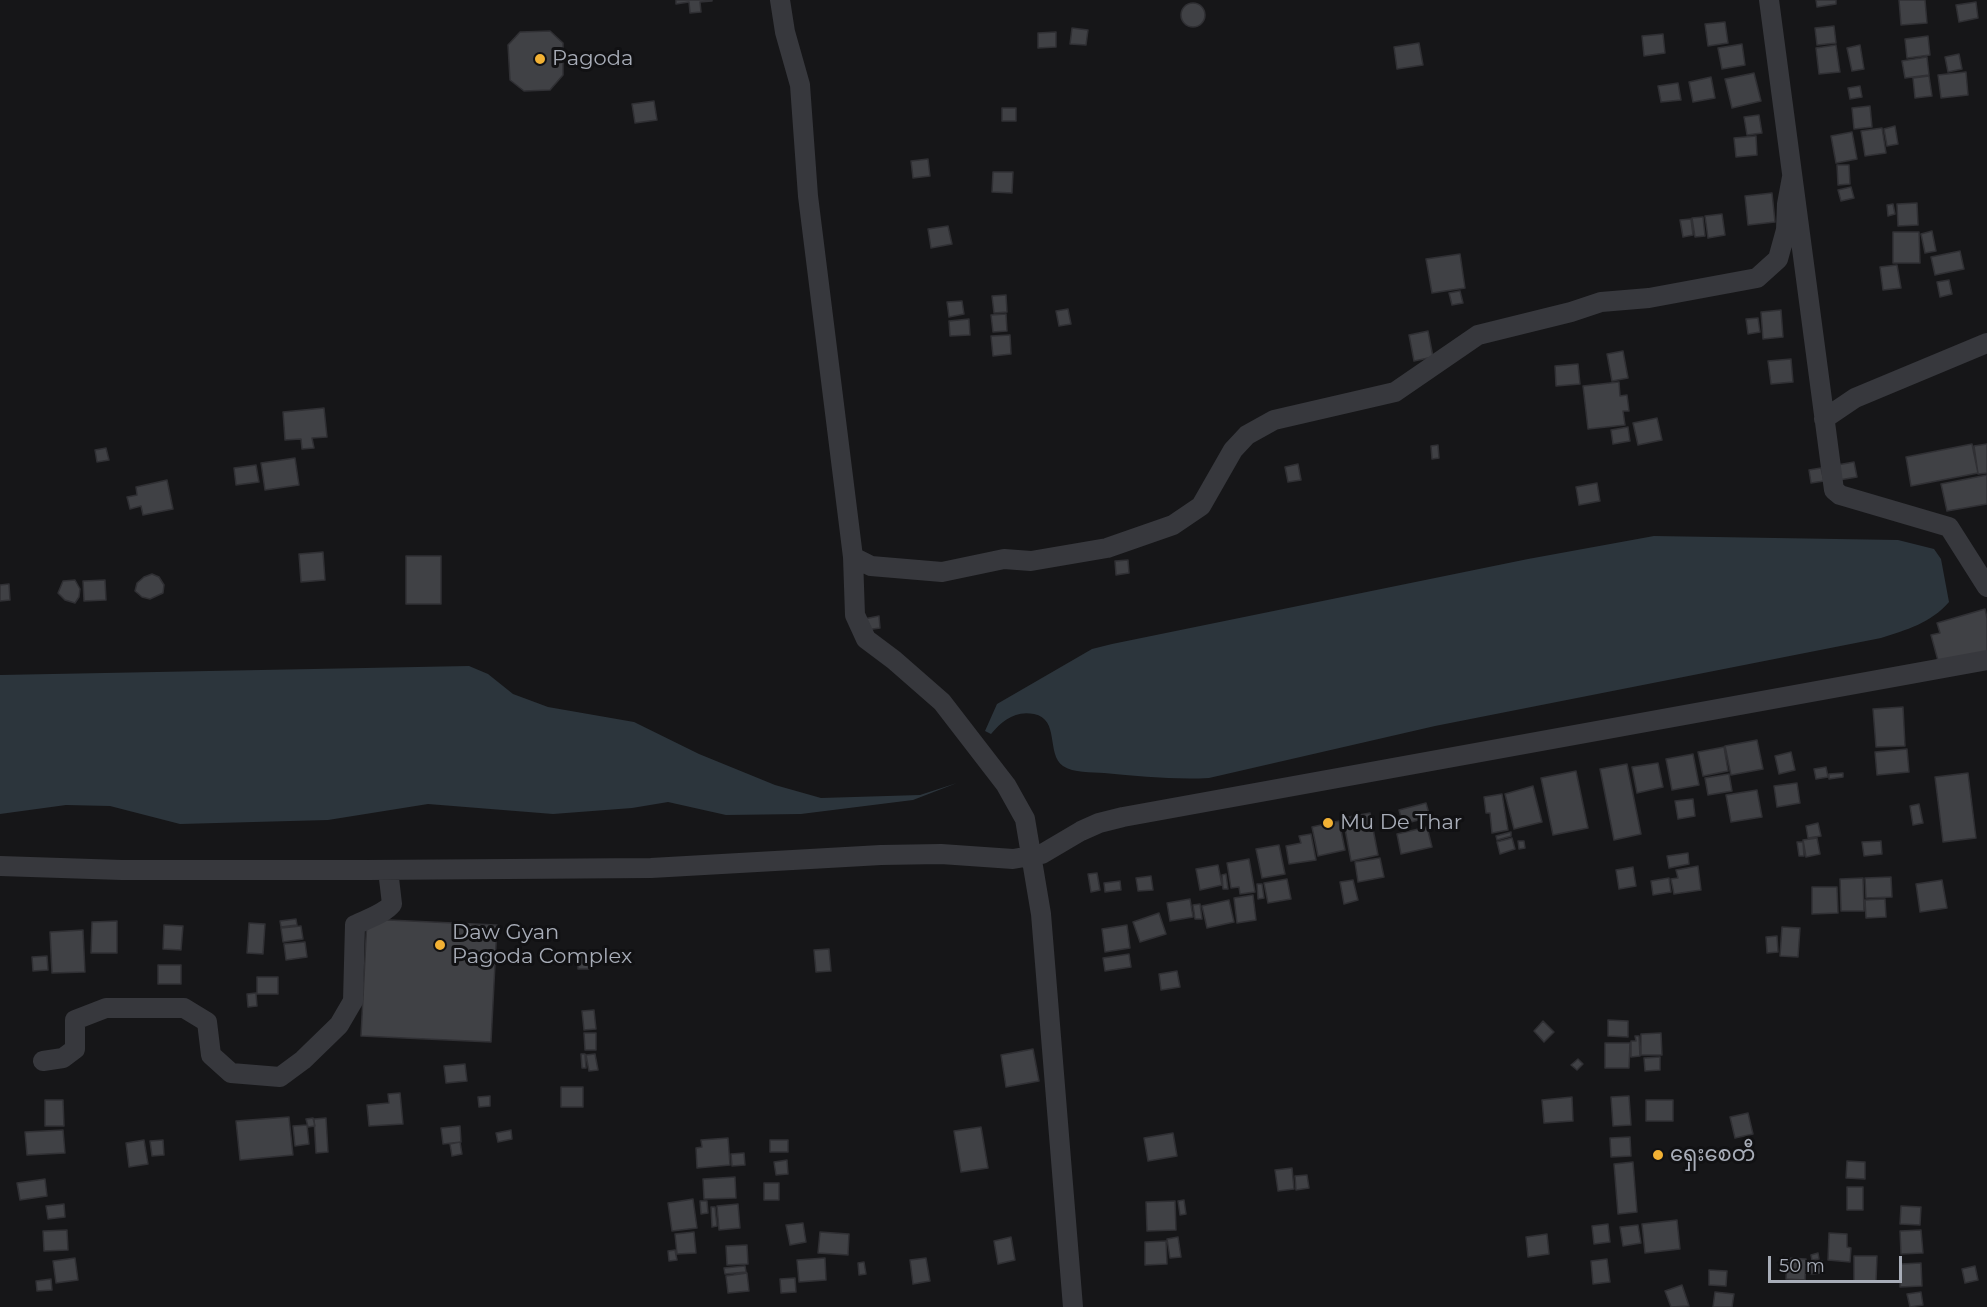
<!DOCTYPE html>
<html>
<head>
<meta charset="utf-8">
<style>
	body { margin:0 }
	#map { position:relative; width:1987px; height:1307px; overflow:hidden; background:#161618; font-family:Montserrat,sans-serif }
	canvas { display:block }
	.scale { position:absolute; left:1768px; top:1256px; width:134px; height:27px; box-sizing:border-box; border:3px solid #a8adb8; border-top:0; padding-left:8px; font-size:18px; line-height:21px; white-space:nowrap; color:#a8adb8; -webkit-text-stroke:4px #111113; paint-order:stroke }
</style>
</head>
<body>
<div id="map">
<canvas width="1987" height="1307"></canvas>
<div class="scale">50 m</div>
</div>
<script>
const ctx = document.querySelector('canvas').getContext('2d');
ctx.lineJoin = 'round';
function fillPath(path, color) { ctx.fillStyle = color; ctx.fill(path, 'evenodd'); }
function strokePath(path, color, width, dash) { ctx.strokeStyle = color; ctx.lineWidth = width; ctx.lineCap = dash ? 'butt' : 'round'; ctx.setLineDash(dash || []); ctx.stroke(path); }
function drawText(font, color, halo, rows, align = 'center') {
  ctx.font = font + ' Montserrat,"Noto Sans Myanmar",sans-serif'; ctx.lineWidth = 6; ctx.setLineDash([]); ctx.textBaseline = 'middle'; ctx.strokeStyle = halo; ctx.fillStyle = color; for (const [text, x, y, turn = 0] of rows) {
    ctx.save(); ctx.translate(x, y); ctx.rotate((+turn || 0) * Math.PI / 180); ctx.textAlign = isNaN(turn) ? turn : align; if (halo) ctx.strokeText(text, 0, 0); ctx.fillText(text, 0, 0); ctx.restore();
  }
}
const water = new Path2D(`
	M1654 536 1898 540 1934 549 1941 559 1949 602C1931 623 1906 630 1881 638L1435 726 1209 778C1174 780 1139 776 1104 773 1092 772 1073 773 1063 766 1046 754 1060 719 1034 714 1015 710 1002 721 991 734L985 731 997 704 1092 649 1112 644 1528 559Z
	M469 666 488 674 513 694 548 707 634 722 699 754 775 785 821 798 920 795 957 783 913 800 801 814 726 815 668 802 632 808 553 814 428 804 328 820 180 824 110 806 66 805 0 814V675Z`);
const building = new Path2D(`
	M676 0H712V1L700 2 701 12 690 13 689 2 676 4Z
	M1816 0H1836V4L1817 7Z
	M1899 0H1925L1927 23 1901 25Z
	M1976 2 1978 18 1959 22 1956 5Z
	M1181 15a12 12 0 1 1 24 0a12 12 0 1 1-24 0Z
	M1725 22 1728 43 1708 46 1705 24Z
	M1834 26 1836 43 1817 45 1815 28Z
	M1072 28 1088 30 1086 45 1070 44Z
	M550 31 563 43V75L550 90 524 91 510 80 508 45 520 32Z
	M1056 32V47L1038 48V33Z
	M1663 34 1665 53 1644 56 1642 36Z
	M1928 36 1930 55 1907 58 1905 39Z
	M1419 43 1423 65 1397 69 1394 47Z
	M1742 44 1745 65 1722 69 1718 48Z
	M1836 45 1840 72 1819 74 1816 48Z
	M1860 45 1864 69 1852 71 1847 48Z
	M1959 54 1962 69 1948 72 1945 57Z
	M1927 57 1929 75 1905 78 1902 61Z
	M1966 72 1968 95 1941 98 1938 75Z
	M1754 73 1761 101 1732 108 1725 79Z
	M1929 76 1932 96 1915 98 1913 78Z
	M1711 77 1715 98 1693 102 1689 82Z
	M1678 83 1681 100 1661 102 1658 86Z
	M1860 86 1862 97 1850 99 1848 88Z
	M654 101 657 120 635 123 632 104Z
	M1870 106 1872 127 1854 129 1852 108Z
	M1002 108H1016V121H1002Z
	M1759 115 1762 133 1747 135 1744 117Z
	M1895 126 1898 144 1887 146 1884 129Z
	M1882 128 1886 153 1865 156 1861 131Z
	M1852 132 1857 159 1836 163 1831 136Z
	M1756 136 1757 155 1736 157 1734 138Z
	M928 159 930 176 913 178 911 161Z
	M1837 165H1849L1850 184 1838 185Z
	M993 172H1013L1012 193 992 192Z
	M1851 187 1854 198 1841 201 1838 190Z
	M1772 193 1775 222 1748 225 1745 196Z
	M1917 203 1918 225 1898 226 1897 204Z
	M1893 204 1895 214 1888 216 1887 205Z
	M1722 214 1725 235 1708 238 1705 216Z
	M1703 217 1705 236 1695 237 1692 218Z
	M1691 219 1693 235 1683 237 1680 220Z
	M948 226 952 244 931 248 928 229Z
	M1932 231 1936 251 1925 253 1921 234Z
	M1893 232H1919L1920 263H1893Z
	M1960 251 1964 269 1935 275 1931 257Z
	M1460 254 1465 288 1432 293 1426 259Z
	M1897 265 1901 288 1883 290 1880 267Z
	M1949 280 1952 294 1940 297 1937 282Z
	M1460 291 1463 303 1452 305 1449 293Z
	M1006 295 1007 312 994 313 992 296Z
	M962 301 964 314 949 317 947 302Z
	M1068 309 1071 324 1059 326 1056 311Z
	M1781 310 1783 337 1763 339 1761 312Z
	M1006 314 1007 331 993 332 991 315Z
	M1758 318 1760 332 1748 334 1746 319Z
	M969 319 970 335 950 336 949 321Z
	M1428 331 1433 357 1414 361 1409 335Z
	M1010 335 1011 354 993 356 991 336Z
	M1623 351 1628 378 1612 381 1607 354Z
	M1791 359 1793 382 1771 384 1768 361Z
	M1578 364 1580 384 1556 386 1555 366Z
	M1619 382 1620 396 1627 395 1629 411H1623L1625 425 1588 429 1583 386Z
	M324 408 327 437 312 438 314 448 302 449 301 439 285 440 283 412Z
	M1657 418 1662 440 1638 445 1633 423Z
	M1628 427 1630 441 1613 444 1611 430Z
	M1972 444 1978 473 1911 486 1906 457Z
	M1987 444V473L1978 474 1974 446Z
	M1438 445 1439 458 1432 459 1431 446Z
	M106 448 109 460 97 462 95 450Z
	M295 458 299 485 265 490 261 463Z
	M1854 462 1857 477 1839 480 1837 465Z
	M1298 464 1301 480 1288 482 1285 467Z
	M256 465 259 482 236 485 234 468Z
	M1821 468 1824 481 1811 483 1809 470Z
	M1987 475V504L1947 511 1941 484Z
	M167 480 173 509 143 515 141 506 130 509 127 497 137 495 136 487Z
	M1597 483 1600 501 1579 505 1576 487Z
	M323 552 325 580 301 582 299 554Z
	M406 556H441V604H406Z
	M1128 560 1129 573 1116 575 1115 561Z
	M152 574 159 577 164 585 163 593 150 599 142 597 135 591 137 583 144 577Z
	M75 580 80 589 79 597 75 603 65 600 58 593 63 581Z
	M105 580 106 600 84 601 83 581Z
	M9 584 10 600 0 601V585Z
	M1985 609 1987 618V655L1940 668 1931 635 1940 633 1937 623Z
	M879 616 880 628 866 630 864 619Z
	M1903 707 1905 746 1876 747 1873 709Z
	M1757 740 1763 769 1731 775 1725 746Z
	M1724 747 1728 771 1703 776 1698 752Z
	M1907 749 1909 772 1877 775 1875 752Z
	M1791 752 1795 770 1779 774 1775 756Z
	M1693 754 1699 785 1672 790 1666 759Z
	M1658 763 1663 787 1637 793 1632 767Z
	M1627 764 1641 834 1614 840 1600 769Z
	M1826 767 1828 777 1816 779 1814 769Z
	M1576 771 1588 828 1553 835 1541 778Z
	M1843 773V777L1829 779V774Z
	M1968 773 1976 838 1943 842 1935 777Z
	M1729 774 1732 791 1708 795 1705 778Z
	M1797 783 1800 803 1777 807 1774 786Z
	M1533 786 1542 822 1514 829 1505 794Z
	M1757 790 1762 817 1731 822 1726 795Z
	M1502 794 1508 830 1492 833 1490 813H1486L1484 797Z
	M1693 799 1695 816 1678 819 1675 801Z
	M1426 803 1430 817 1403 824 1399 810Z
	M1919 804 1923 823 1913 825 1910 806Z
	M1370 813 1378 855 1351 861 1343 818Z
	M1339 821 1345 850 1318 856 1312 827Z
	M1818 823 1821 836 1808 838 1806 826Z
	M1427 827 1432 847 1401 854 1397 834Z
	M1511 832V836L1497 840 1496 836Z
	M1311 834 1316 860 1289 864 1286 846 1301 843 1299 836Z
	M1512 838 1515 849 1500 854 1497 842Z
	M1817 838 1820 854 1806 857 1803 840Z
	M1518 841H1524L1525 848 1519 849Z
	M1881 841 1882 854 1864 856 1862 842Z
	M1797 842H1803L1804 856H1799Z
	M1279 845 1285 874 1262 878 1256 849Z
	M1688 853 1689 864 1669 868 1667 856Z
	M1380 858 1384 877 1358 882 1355 862Z
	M1249 859 1255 892 1240 894 1239 887 1231 888 1227 863Z
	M1218 865 1222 885 1200 890 1196 869Z
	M1698 866 1701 890 1674 894 1671 879 1678 878 1676 870Z
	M1633 867 1636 886 1619 889 1616 870Z
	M1097 873 1100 890 1091 892 1088 874Z
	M1226 874 1228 889H1223L1222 875Z
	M1151 876 1153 890 1138 891 1136 878Z
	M1891 877 1892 897 1866 898 1865 878Z
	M1669 878 1671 892 1653 895 1651 881Z
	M1863 878 1864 911H1841L1840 879Z
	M1287 879 1291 899 1268 903 1264 883Z
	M1353 880 1358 900 1344 904 1340 882Z
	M1942 880 1947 908 1920 912 1916 884Z
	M1120 881 1121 890 1105 892 1104 883Z
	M1257 884H1262L1264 898 1258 899Z
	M1812 887H1837L1838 913 1812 914Z
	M1253 895 1256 920 1237 923 1234 898Z
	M1190 899 1193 917 1170 921 1167 903Z
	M1885 899 1886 917 1866 918 1865 900Z
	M1229 900 1234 922 1207 928 1202 906Z
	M1200 904 1202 919H1195L1193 905Z
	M1159 913 1166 934 1140 942 1133 922Z
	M296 919 297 925 281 927 280 921Z
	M367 919 497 925 491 1042 361 1036Z
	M117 921V953H91L92 922Z
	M249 923 265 924 263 954 247 953Z
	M164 925 183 926 181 950 163 949Z
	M1127 925 1130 948 1105 952 1102 929Z
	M301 926 303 939 283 942 281 928Z
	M1782 927 1800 928 1798 957 1780 956Z
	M83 930 85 972 52 973 50 932Z
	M1777 936 1778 952 1767 953 1766 937Z
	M305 942 307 957 286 960 284 944Z
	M829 949 831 971 816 972 814 950Z
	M592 953V969H578V954Z
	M1129 954 1131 967 1105 971 1103 958Z
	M47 956 48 970 33 971 32 957Z
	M158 965H181V984H158Z
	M1177 971 1180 987 1161 990 1159 974Z
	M257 977H278V994H257Z
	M256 993 257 1006 248 1007 247 994Z
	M594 1010 596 1029 584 1030 582 1011Z
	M1608 1020 1628 1021V1037L1608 1036Z
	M1543 1021 1554 1032 1544 1042 1534 1031Z
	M584 1033H596V1050H585Z
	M1661 1033 1662 1055H1641V1034Z
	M1635 1036H1639L1640 1056 1631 1057V1041H1636Z
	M1605 1043H1630L1629 1068H1605Z
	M1033 1049 1039 1081 1006 1087 1001 1055Z
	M581 1054H585L586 1068H582Z
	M595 1054 598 1070 589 1071 586 1055Z
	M1660 1057V1070L1645 1071 1644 1058Z
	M1578 1059 1583 1064 1577 1070 1571 1065Z
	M465 1064 467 1081 446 1083 444 1066Z
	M561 1087H583V1107H561Z
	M400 1093 403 1124 369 1126 367 1105 389 1103 388 1094Z
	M490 1096V1106L479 1107 478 1097Z
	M1629 1096 1631 1125 1613 1126 1611 1097Z
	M1572 1097 1573 1121 1544 1123 1542 1100Z
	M45 1100H63L64 1126H45Z
	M1646 1100H1673V1121H1646Z
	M1748 1113 1753 1134 1735 1138 1730 1117Z
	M289 1117 293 1155 240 1160 236 1121Z
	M313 1118 315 1126 308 1127 306 1119Z
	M326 1118 328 1152 316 1153 314 1119Z
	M307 1125 309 1144 295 1146 293 1126Z
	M460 1126 461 1142 443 1144 441 1128Z
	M981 1127 988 1168 961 1172 954 1131Z
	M63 1130 65 1153 27 1155 25 1132Z
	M511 1130 512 1139 498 1142 496 1133Z
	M1173 1133 1177 1156 1148 1161 1144 1138Z
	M1630 1137 1631 1156 1611 1157 1610 1138Z
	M728 1138 730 1165 697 1168 696 1148 702 1147 701 1140Z
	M144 1140 148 1164 129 1167 126 1143Z
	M163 1140 164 1155 152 1156 150 1141Z
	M770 1140H788V1152H770Z
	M460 1142 462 1154 452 1156 450 1144Z
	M744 1153 745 1165 732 1166 731 1154Z
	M787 1160 788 1174 776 1175 774 1162Z
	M1847 1161 1865 1162V1179L1846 1178Z
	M1633 1162 1637 1212 1618 1214 1614 1164Z
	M1292 1168 1294 1189 1278 1191 1275 1170Z
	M1307 1175 1309 1188 1296 1190 1295 1176Z
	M735 1177 736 1198 704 1199 703 1179Z
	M45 1179 47 1196 20 1200 17 1183Z
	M764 1183H779V1200H764Z
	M1847 1187H1863V1210H1847Z
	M693 1199 697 1228 672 1231 668 1203Z
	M1184 1200 1186 1214 1180 1215 1178 1201Z
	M700 1201H707L708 1213 701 1214Z
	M1175 1201 1176 1230 1147 1231 1146 1202Z
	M64 1204 65 1217 48 1219 46 1206Z
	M738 1204 740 1228 719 1230 717 1206Z
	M1901 1206 1921 1207 1920 1225 1900 1224Z
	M711 1207H715L717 1226 712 1227Z
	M1677 1220 1680 1249 1645 1253 1642 1224Z
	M803 1223 806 1242 790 1245 786 1225Z
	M1608 1224 1610 1242 1594 1244 1592 1226Z
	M1638 1225 1641 1243 1623 1246 1620 1227Z
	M67 1230 68 1250 44 1251 43 1231Z
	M1921 1230 1923 1253 1901 1254 1900 1231Z
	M694 1232 696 1253 677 1254 675 1234Z
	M820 1232 849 1234 848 1255 818 1253Z
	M1829 1233 1847 1234V1247L1851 1248 1850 1262 1828 1260Z
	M1547 1234 1549 1254 1528 1257 1526 1237Z
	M1011 1237 1015 1260 998 1264 994 1241Z
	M1178 1237 1181 1257 1170 1258 1167 1239Z
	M1166 1241 1167 1264 1145 1265V1242Z
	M747 1245 748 1264 727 1265 726 1246Z
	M675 1250 677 1260 669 1261 668 1251Z
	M1818 1253 1819 1259 1812 1260 1811 1255Z
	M1854 1256H1877L1876 1281H1854Z
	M75 1258 78 1280 56 1283 53 1261Z
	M825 1258 826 1280 799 1282 797 1260Z
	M926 1258 930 1281 913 1284 910 1260Z
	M1787 1258 1806 1259 1805 1280 1786 1279Z
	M1607 1259 1610 1282 1593 1284 1591 1261Z
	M1822 1261V1273L1811 1274 1810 1262Z
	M864 1262 866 1274 859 1275 858 1263Z
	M1921 1263 1922 1286 1900 1287V1264Z
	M745 1266 746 1272 725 1274 724 1268Z
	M1975 1266 1978 1280 1965 1283 1962 1269Z
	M1709 1270 1727 1271 1726 1286 1709 1285Z
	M747 1273 749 1291 728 1293 726 1276Z
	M795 1278 796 1292 781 1293 780 1279Z
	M51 1279 52 1290 37 1291 36 1281Z
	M1682 1285 1689 1306 1671 1307 1665 1291Z
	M1715 1292 1734 1294 1732 1307H1713Z
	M1921 1292 1923 1305 1910 1307 1907 1294Z`);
const street = new Path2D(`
	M780 0 785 32 800 85 808 196 853 557 855 615 866 639 894 660 942 702 1006 785 1025 819 1041 914 1073 1307
	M1769 0 1834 490 1840 495 1949 527 1987 587
	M1824 419 1855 398 1987 343
	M853 557 871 566 942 572 1004 559 1031 561 1107 548 1173 525 1201 506 1233 450 1247 435 1274 420 1395 392 1478 335 1571 312 1601 302 1649 298 1757 278 1778 259 1786 230 1787 204 1792 177
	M0 866 122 870H367L651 868 881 855 941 854 1013 859 1042 854 1081 831 1099 823 1123 817 1987 660
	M43 1061 63 1058 75 1049V1020L106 1008H184L207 1022 211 1055 231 1073 280 1077 303 1060 339 1025 353 1001 355 925C367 919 384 914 392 904L388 870`);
const markers = [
	[540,59,6,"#f2b134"],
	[1328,823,6,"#f2b134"],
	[440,945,6,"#f2b134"],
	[1658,1155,6,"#f2b134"]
];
const poiNames = [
	["Pagoda",552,59],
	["Mu De Thar",1340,823],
	["Daw Gyan",452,933],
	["Pagoda Complex",452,957],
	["ရှေးစေတီ",1670,1155]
];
fillPath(water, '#2c353c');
fillPath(building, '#404145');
strokePath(building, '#303034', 1.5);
strokePath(street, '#37383d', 20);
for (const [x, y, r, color] of markers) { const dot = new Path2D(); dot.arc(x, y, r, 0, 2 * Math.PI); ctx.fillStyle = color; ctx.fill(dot); strokePath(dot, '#111113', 2); }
drawText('21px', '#a8adb8', '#111113', poiNames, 'left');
</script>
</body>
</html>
